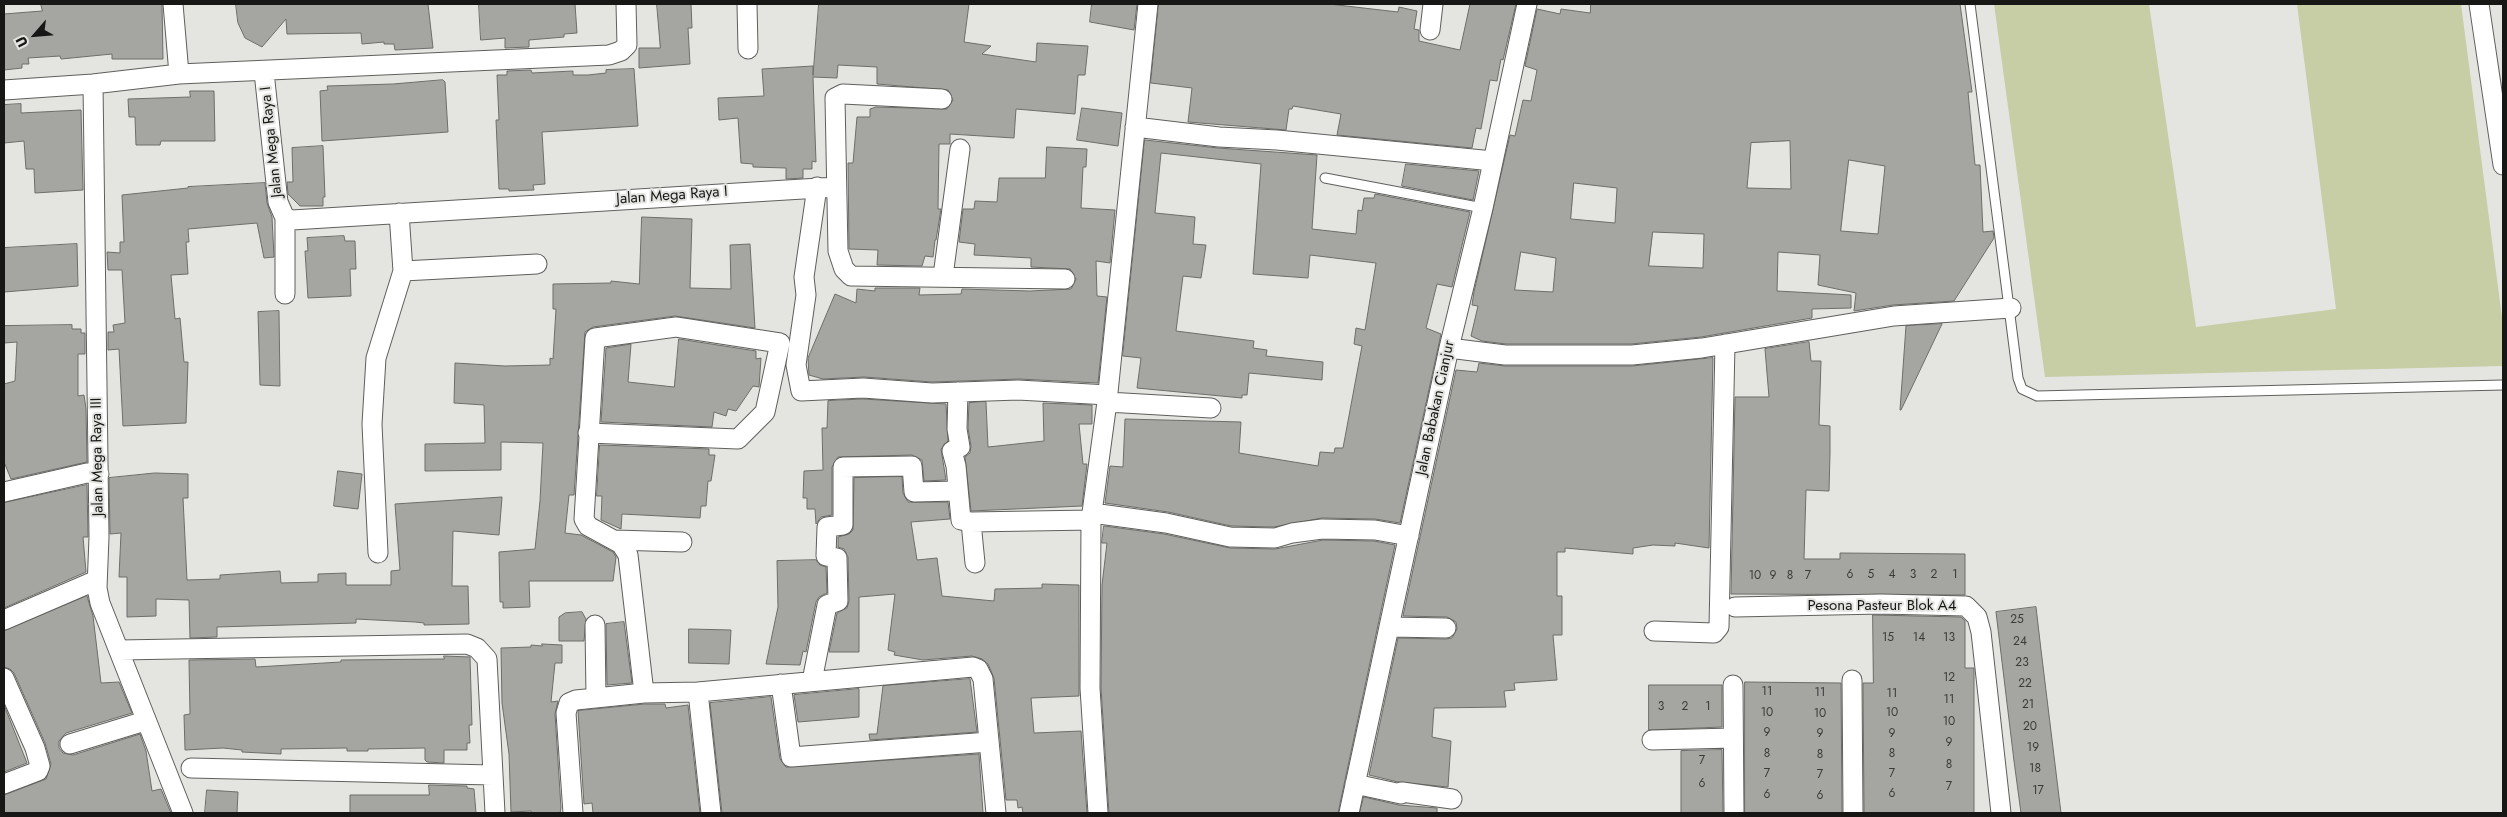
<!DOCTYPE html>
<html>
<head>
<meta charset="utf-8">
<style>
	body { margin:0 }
	#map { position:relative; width:2507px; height:817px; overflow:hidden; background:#e4e5e1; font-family:Jost,sans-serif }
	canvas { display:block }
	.frame { position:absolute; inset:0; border:5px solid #171816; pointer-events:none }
	.north { position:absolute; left:10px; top:10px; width:50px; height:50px; -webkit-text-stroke:4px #e4e5e1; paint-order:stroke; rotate:243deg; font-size:14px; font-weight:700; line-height:20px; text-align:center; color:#171816 }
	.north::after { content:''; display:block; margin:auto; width:18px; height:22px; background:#171816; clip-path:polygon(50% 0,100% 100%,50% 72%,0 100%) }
</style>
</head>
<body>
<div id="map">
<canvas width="2507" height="817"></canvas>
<div class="frame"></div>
<div class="north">U</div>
</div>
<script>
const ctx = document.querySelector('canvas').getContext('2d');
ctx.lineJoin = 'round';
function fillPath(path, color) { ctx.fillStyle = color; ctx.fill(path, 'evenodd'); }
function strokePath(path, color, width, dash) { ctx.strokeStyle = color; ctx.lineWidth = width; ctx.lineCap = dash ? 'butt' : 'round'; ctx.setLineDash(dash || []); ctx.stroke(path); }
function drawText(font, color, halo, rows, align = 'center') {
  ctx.font = font + ' Jost,sans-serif'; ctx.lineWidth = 4; ctx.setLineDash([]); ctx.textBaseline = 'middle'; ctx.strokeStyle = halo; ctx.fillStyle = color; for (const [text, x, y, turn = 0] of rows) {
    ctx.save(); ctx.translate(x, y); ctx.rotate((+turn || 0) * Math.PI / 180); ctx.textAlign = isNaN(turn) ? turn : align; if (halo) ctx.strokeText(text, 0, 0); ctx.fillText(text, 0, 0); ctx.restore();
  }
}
const green = new Path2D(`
	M1994 4H2149L2196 327 2336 309 2297 4H2461L2503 325V366L2045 377Z`);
const building = new Path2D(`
	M41 4H162L163 59H112V54L61 59 60 56 28 58 29 64H22V68L4 70V14L42 11Z
	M236 4H428L433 48 395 50 394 44H384V42L362 44 361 33 287 34 286 19 262 47 245 38 238 23Z
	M479 4H575L577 33 564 34V37L529 40V47L505 48V38L481 40Z
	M657 4H691L692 28H688L690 64 639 68V48H660Z
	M819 4H969L964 42 991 46 982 54 1036 62 1037 43 1088 46 1085 75H1078L1075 114 1016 109 1014 138 950 134V144H939L938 209H941L936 240H935L933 257 925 256 922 266 877 265 878 250 849 249 848 163H853L857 117H870V109L876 107 947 109 953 100 948 90 877 84V67L838 65 837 78 813 77 816 162 812 161V169H803V178L786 179V168L753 167V164L741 163 738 118 719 120 718 98 764 96 762 69 813 66V75Z
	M1092 4H1137L1134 30 1090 22Z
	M1159 4H1329L1398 12 1399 7 1417 11 1414 29 1419 30V41L1460 50 1470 4H1516L1503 60 1501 59 1497 81 1490 80 1481 129 1476 128 1472 148 1337 135 1341 114 1293 106 1292 109H1289L1286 130 1188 122 1192 88 1151 83Z
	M1591 4H1960L1972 92H1968L1975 165H1980L1983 232 1993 231 1994 238 1954 301 1893 305 1854 311 1856 293 1818 285 1820 255 1778 252 1777 291 1851 295V308L1812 309V318L1701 337 1631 344H1506L1482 341 1471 336 1478 306 1472 305 1474 292 1510 135 1515 136 1523 100 1531 101 1537 70 1525 66 1537 9 1560 14 1561 9 1590 13ZM1790 141 1791 189 1747 188 1751 143ZM1849 160 1885 166 1878 234 1841 231ZM1574 183 1617 188 1615 223 1571 219ZM1653 232 1704 234 1703 268 1649 266ZM1521 252 1556 258 1553 292 1515 290Z
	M634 69 638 126 542 132 545 184 533 185 534 190 509 191V189H499L496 120H499L497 75H507V71L531 70 532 73 573 71V75H588L606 73V70Z
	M443 80 445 82 448 132 322 141 320 91 328 90 327 86 393 84Z
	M190 91H214L215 141H161L160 145H136L135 117H129L128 99 190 97Z
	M21 104V113L81 110 83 190 35 193 34 169H26L24 141 4 143V105Z
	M1082 108 1122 113 1118 146 1077 140Z
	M1145 140 1218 148 1317 155 1312 229 1356 234 1358 210 1362 211 1364 198H1374L1375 194 1470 212 1452 287 1437 284 1426 328 1441 334 1400 523 1375 519 1322 518 1274 527 1231 526 1168 512 1105 503 1110 466 1123 467 1125 419 1241 422 1239 453 1318 466 1320 452 1334 453 1335 448H1343L1362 346 1354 344 1356 328 1365 330 1376 263 1310 255 1308 278 1253 274 1261 164 1161 153 1155 213 1195 217 1193 244 1206 245 1201 278 1183 276 1176 331 1254 341 1253 348 1267 350 1266 356 1323 362 1322 380 1249 373 1247 395H1242V398L1137 388 1141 358 1123 356Z
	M323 146 325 197H323V206H300L288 194 287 182H293L292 148Z
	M1047 147 1087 149 1086 167H1083L1081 208 1115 210 1110 263 1096 261 1097 296 1107 297 1098 383 1019 379 932 382 864 377 823 379 809 375 808 358 835 294 856 303 857 289 875 291V288H920L919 295 961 294 962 289 1030 291 1071 289 1076 279 1070 269 1031 267V258L974 255 975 244 959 242 963 209H974L975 201 997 202 999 178H1045Z
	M1406 164 1479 171 1473 200 1402 186Z
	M265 183 267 203 272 217 274 257 264 258 257 223 188 229 189 242H186L188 274 171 275 175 319 180 318 184 362H188L186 423 123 426 119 349 108 350V332H114L113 325 125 323 122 270H108L107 252 120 253V242H124L122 195 188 188V187Z
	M642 217 692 219 690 288 731 289 730 245 750 244 755 328 675 316 593 327 585 332 574 495H569L565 533 581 535 613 552 616 557 613 581H529L530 607 503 608V602H500L499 552 535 549 540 501 543 443 501 442V470L425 471V444L485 443 484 405 454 403 455 363 505 366 550 365V358L553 359 556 309H553V284L611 283V281L639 284Z
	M344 236 345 241H355L356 269H350L351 296 308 298 305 251H308L307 238Z
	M77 244 78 286 4 292V248Z
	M279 311 280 386 260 385 258 312Z
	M1942 324 1901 410H1900L1906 326Z
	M72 325V329H81V333H85V354H78V396L84 395 86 409 87 462 11 479 4 462V384L15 381 17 342 4 343V326Z
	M679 339 756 351V359L761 358 759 387 753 386 736 411 728 409 726 416 714 412 712 427 601 422 606 348 631 344 628 382 674 387Z
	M1809 342 1811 361H1821L1819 425 1830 426V453L1829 491 1806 490 1804 559H1840V553L1965 554V595L1731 594 1735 397H1769L1765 349Z
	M1713 358 1709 548 1675 543V546L1653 545 1633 548V554L1565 548V552H1557V596H1562V635H1553L1557 680 1514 683 1515 690 1504 691 1506 707 1434 708 1432 737 1451 741 1448 787 1398 782 1369 775 1398 638 1446 639 1452 638 1457 629 1456 622 1447 617 1403 616 1456 370 1477 372 1479 363 1505 366H1632Z
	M863 399 946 404 948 441 941 449 946 480 924 481 922 460 912 455 838 457 832 467V515L821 517 816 524 815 509H807V498H803L804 471 823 470 822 428H827L828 401Z
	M986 402 988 447 1044 441 1043 403 1092 405V424H1079L1083 464H1087L1082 506 971 511 965 457 970 453 971 446 968 428 969 403Z
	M600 445 709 449V455H715L711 481H708L706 506H701L700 518 622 514 621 529 601 520 602 496H597Z
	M338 471 362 474 358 509 334 506Z
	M155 473 188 474V498H183L187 580 220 579V575L280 571 281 583 318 582V574L346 573V585H391V571L400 570 395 504 502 497 499 535 453 531 452 586H468L469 624 424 625V623L415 622 356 619V623L217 627V637L190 638 189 600 156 599V616L127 617V577H119L121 533 110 534 109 478Z
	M902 477 903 493 908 502H948L950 519 911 522 917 560 937 558 942 596 994 601 995 589 1042 588V584L1079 585V696L1031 698 1034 733 1081 731 1087 813H1023L1022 807 1018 808 1017 800H1006L994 678 988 664 982 659 972 656 923 660 894 655 895 652 888 650 895 594 859 597V652H829L837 613 847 608 849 601 848 557 844 549 838 547V537L849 534 853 530 854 478Z
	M87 485 88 537H83L86 572 4 608V503Z
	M1104 526 1164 534 1230 548 1275 549 1323 540 1374 541 1395 545 1338 813H1109L1101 688 1102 585 1107 543H1102Z
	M816 560 820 565 826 567 827 593 819 597 816 602 806 652 803 651 800 665 766 664 778 607 777 561Z
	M87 596 93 616 101 683 119 682 132 713 66 733 59 741V748L63 753 73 755 140 734 146 751 152 791 161 789 171 813H4V795L46 779 51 764 45 743 14 673 10 669 4 667V631Z
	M2036 607 2041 650 2061 813H2021L2014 761 1996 612Z
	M582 612 586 619 584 641H559V617L565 613Z
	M1873 615 1961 617 1965 621V668H1974V813H1864L1863 683H1873Z
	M624 622 632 683 607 685 606 624Z
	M689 629 731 630 729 664 689 663Z
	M542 644 562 645V663H555L551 702 558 701 555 714 561 808 560 813H532L531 811 511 812 509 754 502 703 501 648 531 647V645L542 646Z
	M444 656 470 657 472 725H469L470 743H467V750H444V763L427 762 425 760V748L368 749V751H347V748L281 749V754L242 752V750L223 748 185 750 184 715 190 714 189 660 255 659 256 667 341 662V660L444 659Z
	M970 679 977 732 870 740 869 734H877L883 686Z
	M1745 682 1841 683 1842 813H1745Z
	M1649 685H1722V727L1649 730Z
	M859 689V717L798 722 794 695Z
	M771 697 780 759 786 767 979 754 983 813H722L710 703Z
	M645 704H665L666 708 688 705 700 813H593L592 803 584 804 578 711Z
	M4 705 27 763 4 772Z
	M1722 750 1723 813H1681V751Z
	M429 785 467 786V788L474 789 476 813H350V795H429Z
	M207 790 238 792 237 813H205Z
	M1364 797 1399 805 1437 808V813H1360Z`);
const service = new Path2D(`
	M1970 4 2018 378 2022 389 2037 396 2503 385
	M1325 178 1483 208`);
const minor = new Path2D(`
	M173 4 179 74
	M747 4 748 49
	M2479 4 2503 165
	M1430 30 1433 4
	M264 72 278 202 285 218 292 220 836 187
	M93 84 99 537 97 588 100 603 183 813
	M4 90 93 84 179 74 609 55 621 51 627 45 626 4
	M942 99 843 94 835 98 838 251 844 269 851 276 1065 279
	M1135 127 1219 137 1277 140 1493 161
	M817 187 804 277 806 295 796 365 801 391 863 388 932 393 1018 390 1108 395
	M399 213 403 271
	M943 276 960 149
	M285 294V218
	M1449 348 1505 355H1632L1702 348 1894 316 2011 308
	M958 392 957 429 960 447 952 451 956 466 961 520 971 522
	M1107 402 1211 408
	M588 433 738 439 765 412 780 343 676 327 595 338 584 519 588 526 621 544 628 555 644 693
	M4 492 87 473 99 474
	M1092 513 1166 523 1230 537 1275 538 1292 533 1322 529 1375 530 1409 536
	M615 540 682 542
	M378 553 372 424 376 358 403 271 537 264
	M975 563 971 522 1091 520
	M1735 607 1881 604 1966 606 1977 617 1981 632 2001 813
	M4 620 97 580
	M595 625 596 698
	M1389 627 1446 628
	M1654 631 1714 633 1719 627 1725 344
	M119 650 467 644 477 648 487 659 495 813
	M4 678 35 748 40 766 38 771 4 784
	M1852 680 1853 813
	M812 681 827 605 838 601 837 558 826 556 827 527 843 525V467L912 466 914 492 958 491
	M781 684 791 757 989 742
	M1733 685 1734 813
	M698 692 711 813
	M1652 740 1733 738
	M70 744 145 721
	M191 768 492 775
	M1355 784 1401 794 1402 792 1452 799
	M573 813 566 713 569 703 576 700 644 693 698 692 973 667 978 669 983 679 996 813
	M1098 813 1090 688 1091 520 1107 402 1148 4
	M1349 813 1449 348 1483 208 1527 4`);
const numberNames = [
	["6",1850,575],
	["5",1871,575],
	["4",1892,575],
	["3",1913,575],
	["2",1934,575],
	["1",1955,575],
	["10",1755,576],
	["9",1773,576],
	["8",1790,576],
	["7",1808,576],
	["25",2017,620],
	["15",1888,638],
	["14",1919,638],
	["13",1949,638],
	["24",2020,642],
	["23",2022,663],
	["12",1949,678],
	["22",2025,684],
	["11",1767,692],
	["11",1820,693],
	["11",1892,694],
	["11",1949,700],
	["21",2028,705],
	["3",1661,707],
	["2",1685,707],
	["1",1708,707],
	["10",1767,713],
	["10",1892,713],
	["10",1820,714],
	["10",1949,722],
	["20",2030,727],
	["9",1767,733],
	["9",1820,734],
	["9",1892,734],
	["9",1949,743],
	["19",2033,748],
	["8",1767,754],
	["8",1892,754],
	["8",1820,755],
	["7",1702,761],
	["8",1949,765],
	["18",2035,769],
	["7",1767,774],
	["7",1892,774],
	["7",1820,775],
	["6",1702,784],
	["7",1949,787],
	["17",2038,791],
	["6",1892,794],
	["6",1767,795],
	["6",1820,796]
];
const streetNames = [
	["Jalan Mega Raya I",272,142,-96],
	["Jalan Mega Raya I",672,196,-4],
	["Jalan Babakan Cianjur",1436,408,-78],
	["Jalan Mega Raya III",98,457,-91],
	["Pesona Pasteur Blok A4",1882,606]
];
fillPath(green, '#c7cda5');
fillPath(building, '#a5a5a1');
strokePath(building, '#6d6d6a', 1);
strokePath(service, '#5f5f5c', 11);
strokePath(minor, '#5f5f5c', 21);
strokePath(service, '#fff', 9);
strokePath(minor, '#fff', 19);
drawText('12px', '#3a3b39', null, numberNames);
drawText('15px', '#171816', '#e4e5e1', streetNames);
</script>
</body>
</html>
